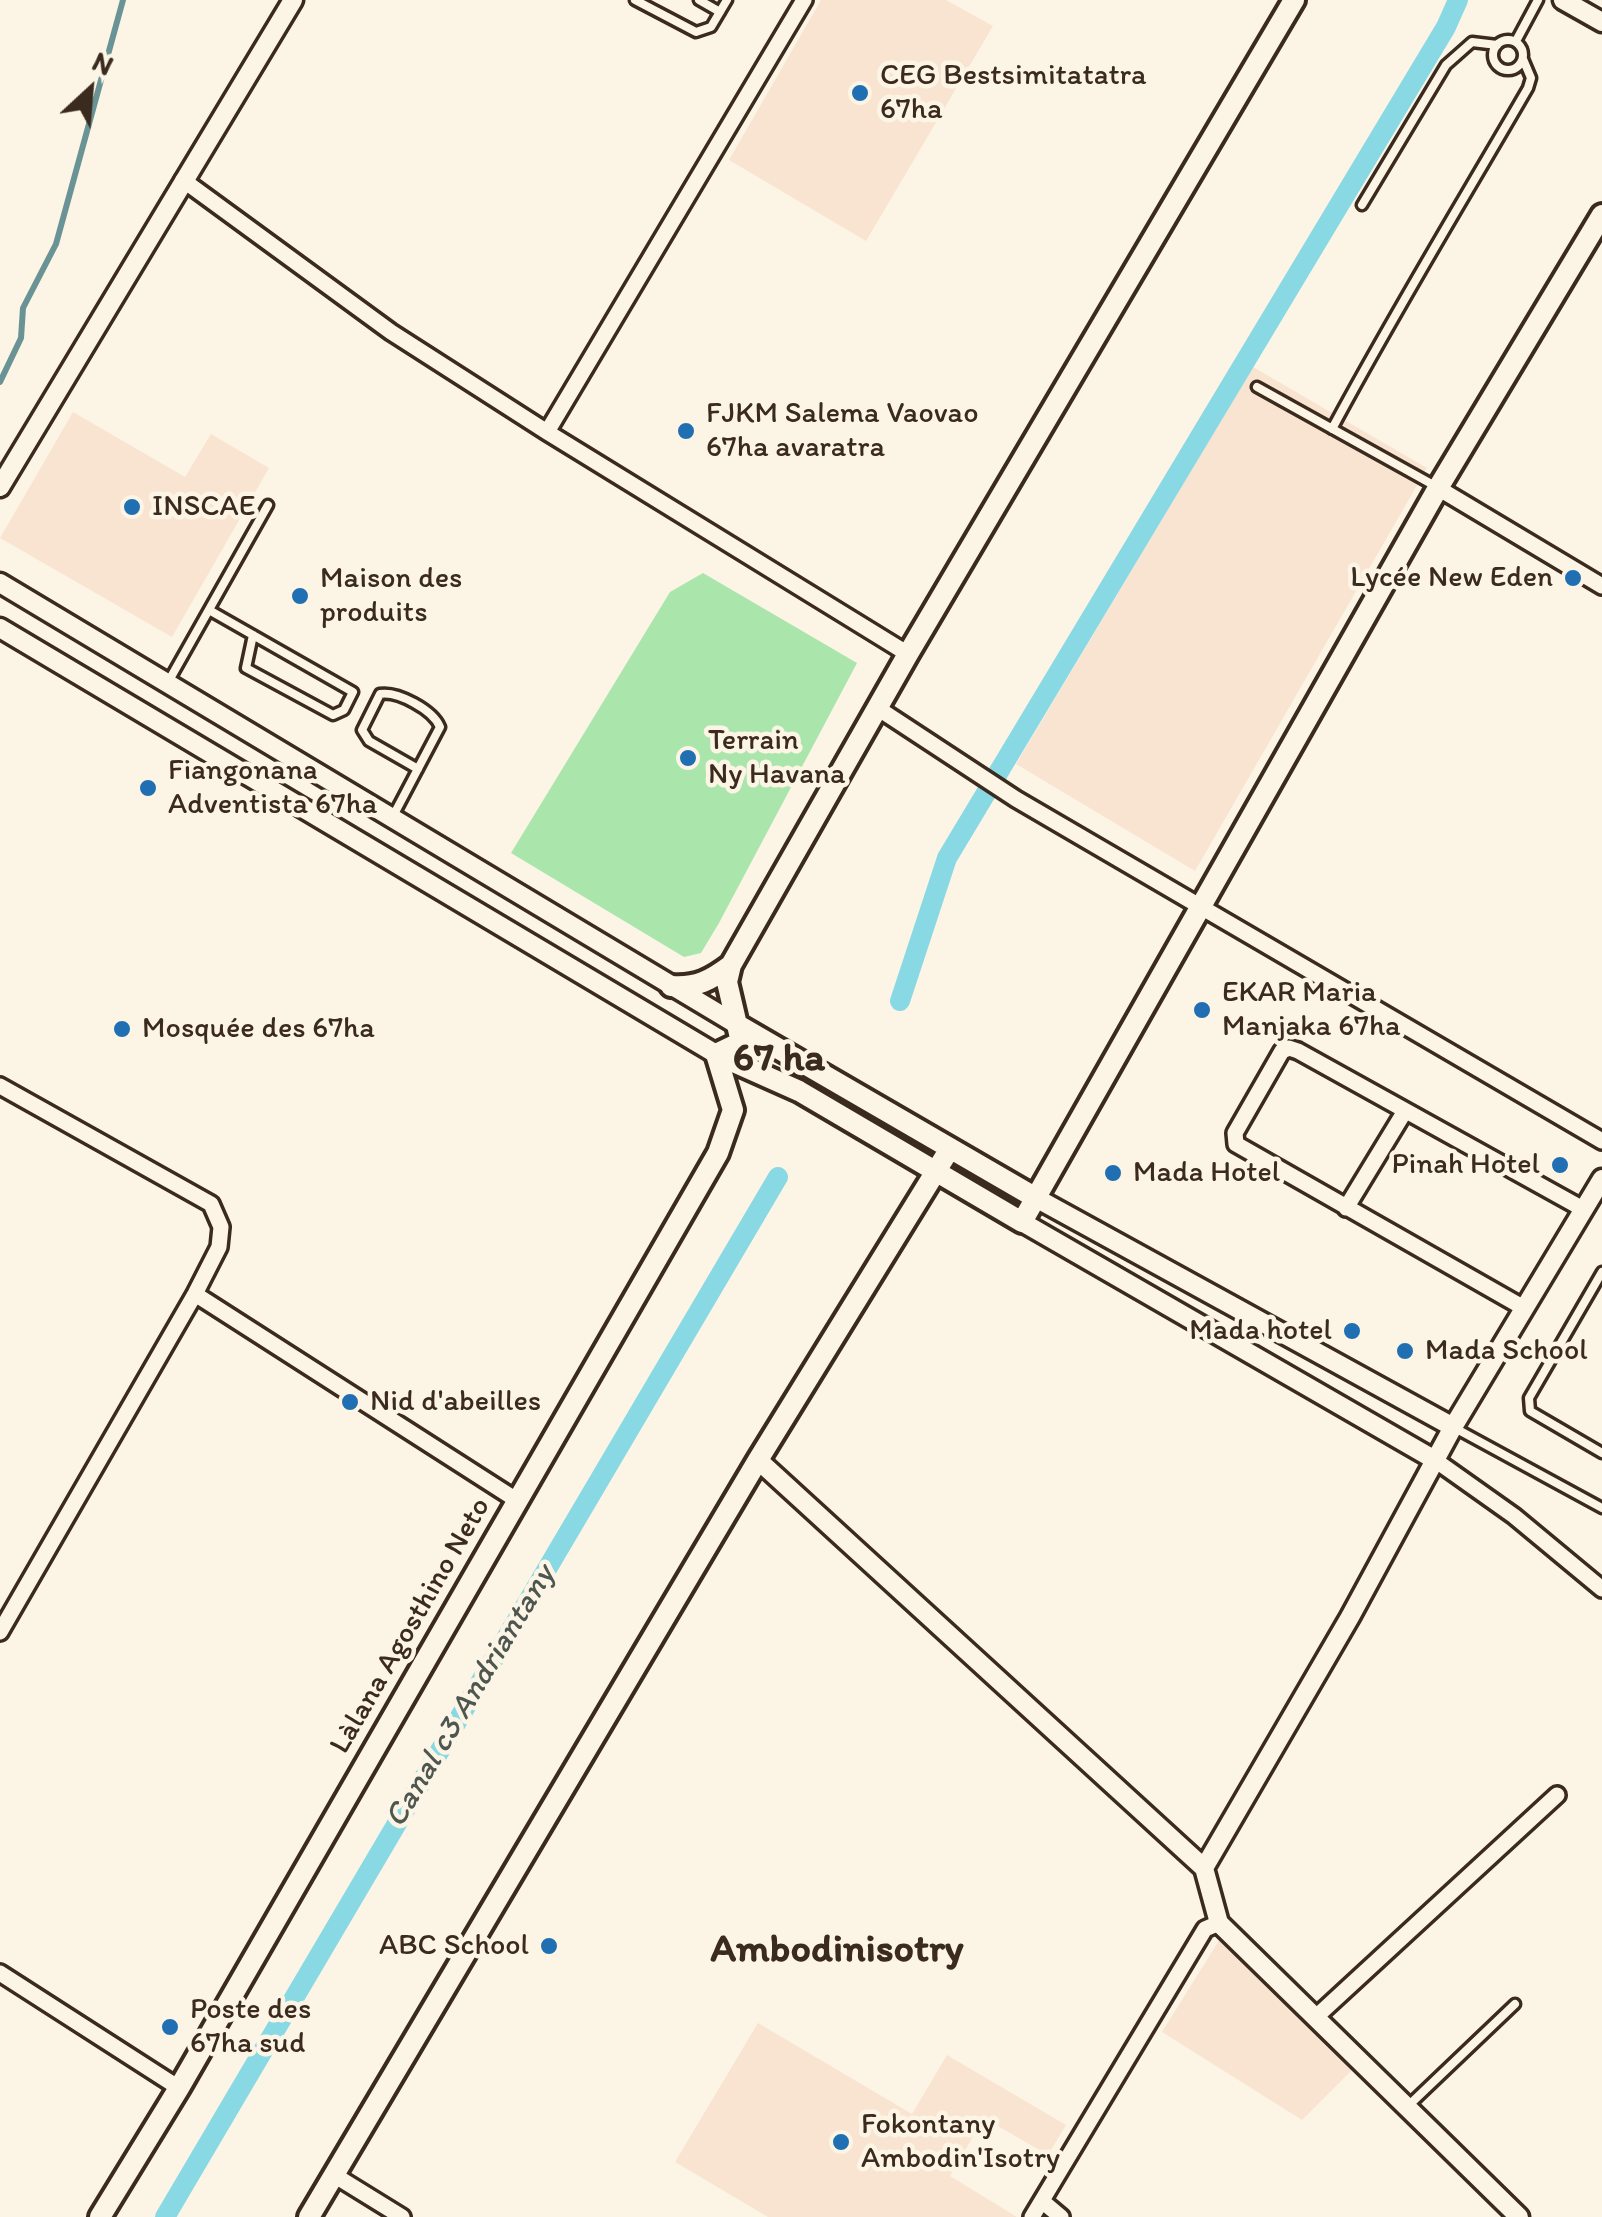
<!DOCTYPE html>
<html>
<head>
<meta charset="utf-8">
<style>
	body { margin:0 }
	#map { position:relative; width:1602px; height:2217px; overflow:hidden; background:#fcf5e5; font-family:Itim,sans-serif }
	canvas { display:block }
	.north { position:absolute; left:40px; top:40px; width:100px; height:100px; -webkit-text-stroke:8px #fcf5e5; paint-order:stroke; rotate:26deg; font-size:28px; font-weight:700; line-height:40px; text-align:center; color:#3b2a1e }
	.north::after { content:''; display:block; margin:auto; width:35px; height:45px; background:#3b2a1e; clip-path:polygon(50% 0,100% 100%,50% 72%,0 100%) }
</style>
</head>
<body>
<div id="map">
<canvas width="1602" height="2217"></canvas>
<div class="north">N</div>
</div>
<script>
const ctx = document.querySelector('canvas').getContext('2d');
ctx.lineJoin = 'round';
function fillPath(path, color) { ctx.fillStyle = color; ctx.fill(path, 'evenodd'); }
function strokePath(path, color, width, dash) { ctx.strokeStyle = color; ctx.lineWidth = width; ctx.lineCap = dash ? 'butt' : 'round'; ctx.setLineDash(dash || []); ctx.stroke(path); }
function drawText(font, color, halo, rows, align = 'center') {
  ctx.font = font + ' Itim,sans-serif'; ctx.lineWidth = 9; ctx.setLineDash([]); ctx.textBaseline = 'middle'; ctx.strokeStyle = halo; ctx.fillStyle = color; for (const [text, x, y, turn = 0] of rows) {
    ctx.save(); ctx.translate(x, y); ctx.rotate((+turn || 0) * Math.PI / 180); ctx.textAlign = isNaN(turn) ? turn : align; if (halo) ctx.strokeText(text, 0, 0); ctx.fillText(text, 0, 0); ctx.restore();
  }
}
const built = new Path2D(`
	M821 0H946L993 26 866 241 729 160Z
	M1253 367 1427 468 1195 871 1016 764Z
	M73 412 185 477 211 434 269 468 172 637 0 538Z
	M1223 1934 1356 2066 1302 2120 1162 2032Z
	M758 2023 912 2114 947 2055 1066 2125 1048 2155 984 2118 950 2176 1017 2217H768L675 2162Z`);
const green = new Path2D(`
	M703 573 857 663 719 923 701 953 684 957 511 853 670 592Z`);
const stream = new Path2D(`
	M0 382 21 338 23 308 56 244 123 0`);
const canal = new Path2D(`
	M900 1001 947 858 1446 27 1458 0
	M165 2217 778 1177`);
const service = new Path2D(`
	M635 0 696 32 711 27 727 0
	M699 0 720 12
	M1493 55a15 15 0 1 1 30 0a15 15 0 1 1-30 0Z
	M1516 41 1538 0
	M1362 205 1446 65 1472 42 1497 45
	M1257 387 1437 487
	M1332 429C1394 313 1462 202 1528 88L1531 78 1523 59
	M209 610 353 692 344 710 333 715 246 668 253 635
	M167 684 268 505
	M392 818 440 727C433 710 398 691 380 694L362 730 369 741 418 769
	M1602 1272 1529 1398 1530 1411 1602 1453
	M1453 1427 1602 1508
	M1408 2106 1515 2004`);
const minor = new Path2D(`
	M183 180 391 332 547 432 908 654
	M547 432 804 0
	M1438 488 1602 586
	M879 709 1016 799 1602 1141
	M0 1086 211 1204 221 1227 219 1247 195 1294 0 1632
	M1346 1208 1405 1111
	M195 1294 518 1501
	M1524 1308 1236 1144 1235 1133 1282 1051 1289 1048 1298 1051 1583 1209
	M1435 1460 1514 1516 1602 1589
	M0 1973 179 2088
	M1317 2016 1557 1795
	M334 2175 402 2217
	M1042 2201 1061 2217
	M1032 2217 1205 1929 1219 1923`);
const tertiary = new Path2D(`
	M1563 0 1602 22
	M0 487 293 0
	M0 583 736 1024
	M0 628 716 1054
	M1036 1198 1453 1427
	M1022 1222 1435 1460
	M758 1460 1204 1868 1219 1923 1519 2217
	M1204 1868 1350 1617 1453 1427 1602 1179`);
const secondary = new Path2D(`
	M671 986C697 988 711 980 731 965
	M736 1024 1036 1198
	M716 1054 799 1091 1022 1222 1438 488 1602 215
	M716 1054 741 1042 727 982 731 965 908 654 1294 0
	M100 2217 179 2088 718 1153 733 1110 716 1054
	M309 2217 758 1460 949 1150`);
const markers = [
	[860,93,10,"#1f6fb2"],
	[686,431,10,"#1f6fb2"],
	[132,507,10,"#1f6fb2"],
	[1573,578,10,"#1f6fb2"],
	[300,596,10,"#1f6fb2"],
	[688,758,10,"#1f6fb2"],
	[148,788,10,"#1f6fb2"],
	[1202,1010,10,"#1f6fb2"],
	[122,1029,10,"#1f6fb2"],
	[1560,1165,10,"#1f6fb2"],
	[1113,1173,10,"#1f6fb2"],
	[1352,1331,10,"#1f6fb2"],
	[1405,1351,10,"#1f6fb2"],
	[350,1402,10,"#1f6fb2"],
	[549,1946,10,"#1f6fb2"],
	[170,2027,10,"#1f6fb2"],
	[841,2142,10,"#1f6fb2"]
];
const poiNames = [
	["CEG Bestsimitatatra",880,76],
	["67ha",880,110],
	["FJKM Salema Vaovao",706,414],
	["67ha avaratra",706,448],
	["INSCAE",152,507],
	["Lycée New Eden",1553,578,"right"],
	["Maison des",320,579],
	["produits",320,613],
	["Terrain",708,741],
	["Ny Havana",708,775],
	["Fiangonana",168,771],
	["Adventista 67ha",168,805],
	["EKAR Maria",1222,993],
	["Manjaka 67ha",1222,1027],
	["Mosquée des 67ha",142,1029],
	["Pinah Hotel",1540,1165,"right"],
	["Mada Hotel",1133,1173],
	["Mada hotel",1332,1331,"right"],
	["Mada School",1425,1351],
	["Nid d'abeilles",370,1402],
	["ABC School",529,1946,"right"],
	["Poste des",190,2010],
	["67ha sud",190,2044],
	["Fokontany",861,2125],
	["Ambodin'Isotry",861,2159]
];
const streetNames = [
	["Làlana Agosthino Neto",411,1626,-60]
];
const waterNames = [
	["Canal c3 Andriantany",471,1697,-59]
];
const districtNames = [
	["67 ha",779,1060],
	["Ambodinisotry",837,1951]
];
fillPath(built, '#f8e4d0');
fillPath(green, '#aae6ac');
strokePath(stream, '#6a9395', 6);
strokePath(canal, '#89d9e4', 20);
strokePath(service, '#3b2a1e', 15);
strokePath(minor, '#3b2a1e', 22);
strokePath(tertiary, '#3b2a1e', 25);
strokePath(secondary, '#3b2a1e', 28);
strokePath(service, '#fcf5e5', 8);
strokePath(minor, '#fcf5e5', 15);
strokePath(tertiary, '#fcf5e5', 18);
strokePath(secondary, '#fcf5e5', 20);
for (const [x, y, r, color] of markers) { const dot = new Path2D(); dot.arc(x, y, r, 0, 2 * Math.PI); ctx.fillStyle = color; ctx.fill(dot); strokePath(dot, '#fcf5e5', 4); }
drawText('30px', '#3b2a1e', '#fcf5e5', poiNames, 'left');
drawText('30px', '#3b2a1e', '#fcf5e5', streetNames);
drawText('italic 32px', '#4e5650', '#fcf5e5', waterNames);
drawText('bold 40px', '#3b2a1e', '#fcf5e5', districtNames);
</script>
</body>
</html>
